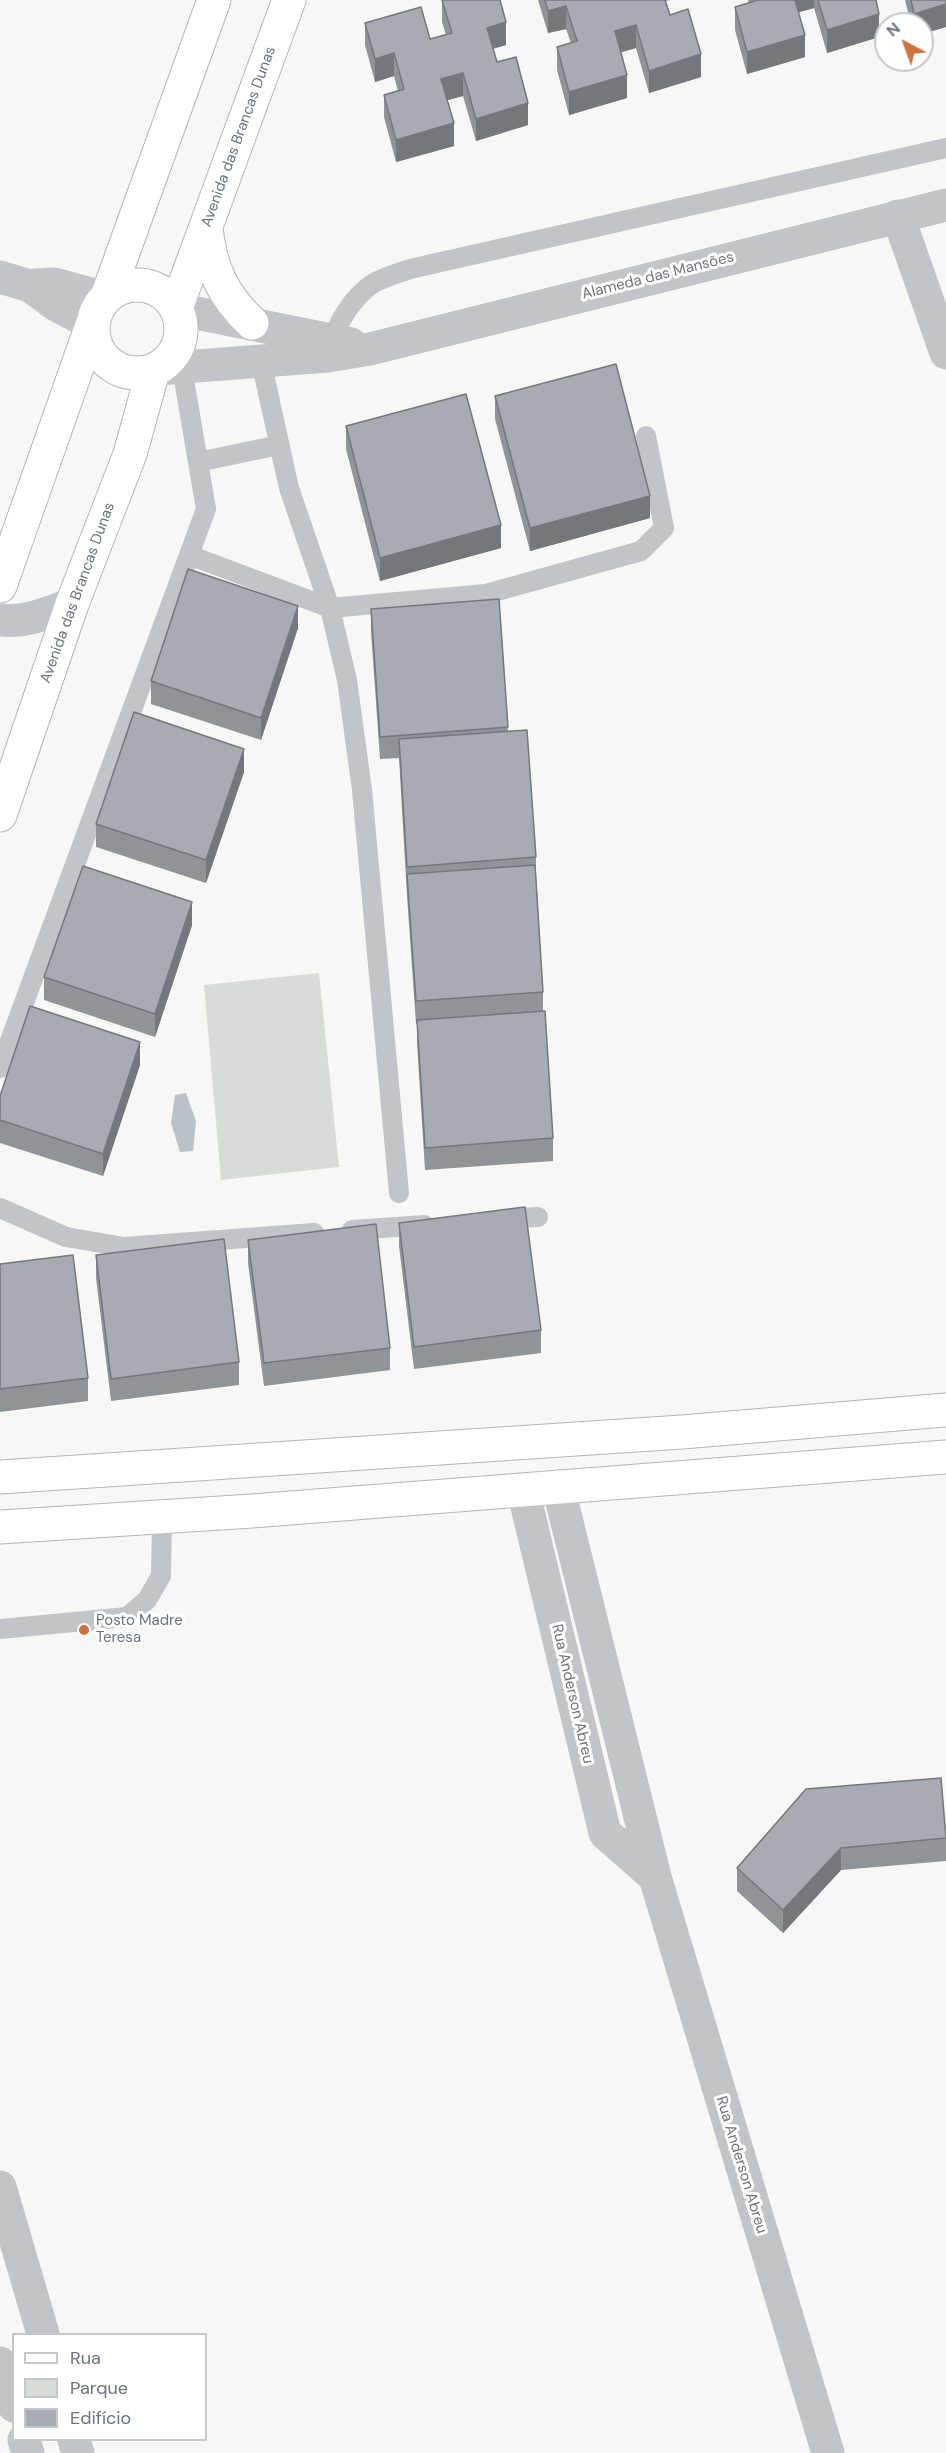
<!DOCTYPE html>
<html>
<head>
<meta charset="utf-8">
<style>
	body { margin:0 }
	#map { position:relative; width:946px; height:2453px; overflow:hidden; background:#f7f8f5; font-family:"DM Sans",sans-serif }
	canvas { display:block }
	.legend { position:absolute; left:12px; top:2333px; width:195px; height:108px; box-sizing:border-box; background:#fff; border:2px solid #c3c8cd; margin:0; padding:8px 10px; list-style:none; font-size:18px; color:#6a7582 }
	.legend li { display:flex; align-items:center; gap:12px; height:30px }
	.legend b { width:30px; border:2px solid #c3c8cd }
	.north { position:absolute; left:874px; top:12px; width:60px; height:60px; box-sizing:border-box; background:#fff; border:2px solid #c3c8cd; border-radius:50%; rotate:319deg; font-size:16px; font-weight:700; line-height:24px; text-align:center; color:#6a7582 }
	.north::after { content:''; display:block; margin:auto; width:21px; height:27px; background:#ce723f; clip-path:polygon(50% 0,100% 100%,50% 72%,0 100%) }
</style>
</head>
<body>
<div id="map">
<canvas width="946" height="2453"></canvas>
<ul class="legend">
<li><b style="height:8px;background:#fff"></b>Rua</li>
<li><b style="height:16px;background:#d7dcd5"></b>Parque</li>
<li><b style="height:16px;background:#a6acb2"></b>Edifício</li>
</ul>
<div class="north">N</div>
</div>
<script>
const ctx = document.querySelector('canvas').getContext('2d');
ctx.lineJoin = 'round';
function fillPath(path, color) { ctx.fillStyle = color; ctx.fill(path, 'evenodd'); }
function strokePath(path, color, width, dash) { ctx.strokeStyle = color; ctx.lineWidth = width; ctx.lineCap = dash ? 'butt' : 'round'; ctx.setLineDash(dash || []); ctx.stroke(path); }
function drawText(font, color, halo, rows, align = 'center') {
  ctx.font = font + ' "DM Sans",sans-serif'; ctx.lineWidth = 6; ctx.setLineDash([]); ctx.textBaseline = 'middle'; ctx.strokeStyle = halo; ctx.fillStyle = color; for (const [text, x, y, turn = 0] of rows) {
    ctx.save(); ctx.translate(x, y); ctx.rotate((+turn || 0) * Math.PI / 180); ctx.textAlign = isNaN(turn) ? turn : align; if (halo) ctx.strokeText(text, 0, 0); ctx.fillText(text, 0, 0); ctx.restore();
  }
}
const green = new Path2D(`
	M319 973 339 1167 221 1180 204 985Z`);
const water = new Path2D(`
	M186 1093 196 1121 193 1151 180 1152 171 1123 175 1095Z`);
const service = new Path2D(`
	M330 349C335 325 353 296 374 283 385 277 399 273 410 269L946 148
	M261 361 289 488 330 608 347 680 362 790 399 1193
	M198 462 279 445
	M189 555 330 608 486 594 641 551 664 528 646 436
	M0 1068 206 509 182 368
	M0 1208 66 1237 124 1247 314 1233
	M502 1219 538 1217
	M352 1230 424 1225
	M0 1629 127 1617 147 1600 161 1576 162 1515`);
const minor = new Path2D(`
	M898 216 946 353
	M0 277 30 286 56 305 92 324
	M35 285 54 284 105 298
	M558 1486 655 1877 828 2453
	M523 1490 605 1833 655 1877
	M0 2187 43 2334
	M0 2363 14 2406
	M24 2440 28 2453
	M74 2440 78 2453`);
const tertiary = new Path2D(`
	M176 309 351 344
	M157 369 328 356 370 349 946 205
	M0 620C26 623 48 613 72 604`);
const secondary = new Path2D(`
	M206 228C210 268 223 296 252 323
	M93 329a44 44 0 1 1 88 0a44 44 0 1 1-88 0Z
	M108 294 214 0
	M176 308 289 0
	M0 586 92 325
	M0 815 72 604 130 454 153 371
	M0 1477 682 1432 946 1410
	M0 1527 252 1511 946 1457`);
const wall = new Path2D(`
	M442 0 506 45 493 49 497 62 528 125 476 141 463 96 447 100 454 146 396 162 384 117V95L398 91 394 76 375 82 365 45V23L430 39 446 35 442 22Z
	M538 0H670L666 1 670 15 701 77 649 93 636 48 621 52 627 98 569 115 557 70V47L571 43 566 29 548 33Z
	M748 0H876L879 37 827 53 814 8 799 12 805 57 747 74 735 30V7L749 3Z
	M905 0H946V27L922 34V24H911Z
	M495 396 650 518 530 551 495 419Z
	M346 426 501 548 380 581 346 449Z
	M499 599 508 731 536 857V873L543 992V1011L553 1138V1161L425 1170 417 1043V1023L416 1024 407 896 399 758 380 759 371 632V609Z
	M298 628 261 740 151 704V681Z
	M244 772 206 883 96 847V824Z
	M192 925 155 1037 44 1000V977Z
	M140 1065 103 1176 0 1143V1096Z
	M399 1223 541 1330V1353L414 1369 399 1246Z
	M248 1240 390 1348V1370L264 1386 248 1263Z
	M96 1255 239 1362V1385L111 1401 96 1278Z
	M0 1264 88 1378V1401L0 1412Z
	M806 1789 946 1838V1861L841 1870 783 1933 737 1891V1868Z`);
const shadedWall = new Path2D(`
	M793 0H814V8L793 14Z
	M946 4V27L922 34V24H914V14Z
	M566 6V29L548 33V11Z
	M879 14V37L827 53V30Z
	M506 22V45L487 50V28Z
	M636 25V48L615 54V31Z
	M805 35V57L747 74V52Z
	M394 53V76L375 82V59Z
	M701 54V77L649 93V71Z
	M463 73V96L441 102V79Z
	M627 75V98L569 115V92Z
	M528 103V125L476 141V119Z
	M454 123V146L396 162V140Z
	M650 496V518L530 551V528Z
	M501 525V548L380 581V558Z
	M298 606V628L261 740V718Z
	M244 749V772L206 883V860Z
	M192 902V925L155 1037V1014Z
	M140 1042V1065L103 1176V1154Z
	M841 1848V1870L783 1933V1910Z`);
const building = new Path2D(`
	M442 0H500L506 22 487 28 497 62 516 57 528 103 476 119 463 73 441 79 454 123 396 140 384 95 404 89 394 53 375 59 365 23 421 7 430 39 452 33Z
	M545 0H665L670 15 688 9 701 54 649 71 636 25 615 31 627 75 569 92 557 47 577 41 566 6 548 11Z
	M755 0H795L805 35 747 52 735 7 755 1Z
	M818 0H876L879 14 827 30Z
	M911 0H946V4L914 14Z
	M616 364 650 496 530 528 495 396Z
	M466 394 501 525 380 558 346 426Z
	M188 569 298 606 261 718 151 681Z
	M499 599 508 727 380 737 371 609Z
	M134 712 244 749 206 860 96 824Z
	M527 730 536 857 407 867 399 739Z
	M535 865 543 992 416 1001 407 874Z
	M83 866 192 902 155 1014 44 977Z
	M30 1006 140 1042 103 1154 0 1120V1096Z
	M545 1011 553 1138 425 1148 417 1020Z
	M525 1207 541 1330 414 1347 399 1223Z
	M376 1224 390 1348 264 1363 248 1240Z
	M224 1239 239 1362 111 1379 96 1255Z
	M73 1255 88 1378 0 1389V1264Z
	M941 1778 946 1838 841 1848 783 1910 737 1868 806 1789Z`);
const markers = [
	[84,1630,6,"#ce723f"]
];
const streetNames = [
	["Avenida das Brancas Dunas",239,137,-70],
	["Alameda das Mansões",658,276,-14],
	["Avenida das Brancas Dunas",78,593,-70],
	["Rua Anderson Abreu",572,1694,77],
	["Rua Anderson Abreu",741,2165,73]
];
const poiNames = [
	["Posto Madre",96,1621],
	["Teresa",96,1638]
];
fillPath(green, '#d7dcd5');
fillPath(water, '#bac1c7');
strokePath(secondary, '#b2b6ba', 35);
strokePath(service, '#c1c4c8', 20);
strokePath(minor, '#c1c4c8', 33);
strokePath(tertiary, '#c1c4c8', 33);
strokePath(secondary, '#fff', 33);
fillPath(wall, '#8f9499');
fillPath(shadedWall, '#74787d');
fillPath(building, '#a6acb2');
strokePath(building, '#74787d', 1.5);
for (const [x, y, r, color] of markers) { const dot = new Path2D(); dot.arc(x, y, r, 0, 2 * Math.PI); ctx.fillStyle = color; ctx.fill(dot); strokePath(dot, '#fff', 2); }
drawText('15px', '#6a7582', '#fff', streetNames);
drawText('15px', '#6a7582', '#fff', poiNames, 'left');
</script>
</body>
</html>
